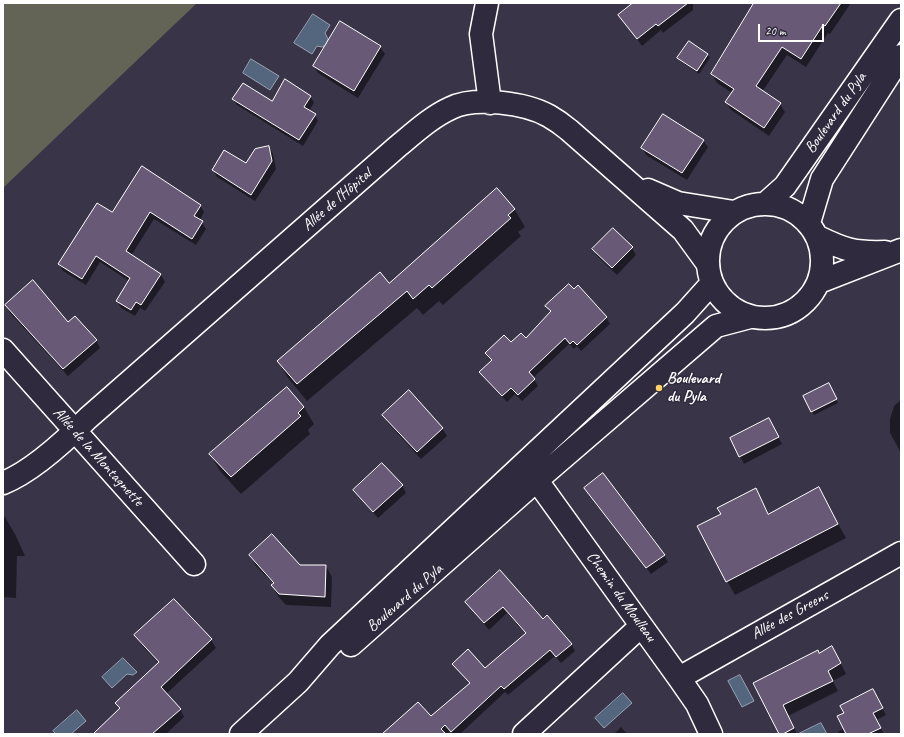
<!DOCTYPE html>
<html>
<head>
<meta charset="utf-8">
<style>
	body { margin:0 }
	#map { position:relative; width:904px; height:737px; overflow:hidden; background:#3a3448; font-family:Caveat,sans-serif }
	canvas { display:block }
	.frame { position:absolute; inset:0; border:4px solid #fff; pointer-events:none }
	.scale { position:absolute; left:758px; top:24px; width:66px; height:18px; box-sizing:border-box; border:2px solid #fff; border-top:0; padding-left:5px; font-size:12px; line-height:14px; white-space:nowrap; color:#fff; -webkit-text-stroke:3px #2f2a3d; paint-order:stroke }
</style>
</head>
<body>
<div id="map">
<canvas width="904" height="737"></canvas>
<div class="frame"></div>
<div class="scale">20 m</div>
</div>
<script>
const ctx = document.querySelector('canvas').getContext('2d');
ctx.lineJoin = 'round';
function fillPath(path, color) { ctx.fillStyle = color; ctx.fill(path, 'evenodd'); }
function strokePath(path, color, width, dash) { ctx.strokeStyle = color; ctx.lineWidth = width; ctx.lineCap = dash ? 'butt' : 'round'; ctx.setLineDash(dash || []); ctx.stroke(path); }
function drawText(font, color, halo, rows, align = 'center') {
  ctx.font = font + ' Caveat,sans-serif'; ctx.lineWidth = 3; ctx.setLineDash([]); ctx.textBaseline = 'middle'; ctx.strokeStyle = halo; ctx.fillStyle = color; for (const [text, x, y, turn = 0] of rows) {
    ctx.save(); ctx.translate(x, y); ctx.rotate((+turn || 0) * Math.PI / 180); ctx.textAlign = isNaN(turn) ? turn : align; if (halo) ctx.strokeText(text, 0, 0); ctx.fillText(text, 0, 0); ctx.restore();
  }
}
const green = new Path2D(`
	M3 3H197L3 188Z`);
const water = new Path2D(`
	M313 14 330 25 325 33 328 39 326 45 322 47 317 46 312 54 294 43Z
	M251 59 279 76 270 90 243 73Z
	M123 658 137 672 133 675 127 674 112 688 102 677Z
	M740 675 754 701 742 707 728 681Z
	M623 693 632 703 604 728 595 718Z
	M77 710 86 721 71 734H56L53 731Z
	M821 723 827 734H798Z`);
const shadow = new Path2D(`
	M635 3H693V10L663 33 661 30 642 46 619 15Z
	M781 3H851L830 34 828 33 806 67 787 55 762 92 780 104 785 112 769 136 731 110 726 102 732 93 717 83 712 74Z
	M341 22 380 47 385 54 358 98 318 73 314 66Z
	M689 42 708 55 710 58 699 74 680 61 678 58Z
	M285 81 311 97 314 103 309 111 315 115 318 121 303 146 237 105 233 99 272 102Z
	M703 140 708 147 687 180 646 155 642 148Z
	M269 147 273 154 276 169 255 201 217 177 213 170 247 165Z
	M497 190 515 210 525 227 518 232 521 236 443 305 439 301 423 315 417 308 307 401 288 378 278 361 389 285Z
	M200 205 204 212 200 220 206 229 196 245 154 219 131 256 161 275 165 282 145 311 140 308 135 316 121 308 117 301 129 281 100 262 86 285 63 271 59 264 112 214Z
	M613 229 632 248 636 255 617 275 597 256 593 249Z
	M6 305 68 323 96 340 100 348 68 376 10 313Z
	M547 306 606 317 610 324 581 351 577 346 574 349 569 344 533 378 538 386 522 401 515 394 507 402 484 378 481 372 492 361 486 353 526 339 551 313Z
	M828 385 838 403 814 415 804 397Z
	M287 388 304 407 314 424 308 430 310 434 241 494 220 471 210 454Z
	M901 400V453L890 433V419L894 406Z
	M383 415 442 428 447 436 421 459 388 423Z
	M772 427 782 444 744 464 731 439Z
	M3 434 4 464H3Z
	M402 485 406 493 378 518 359 497 354 490Z
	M755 489 769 514 819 489 846 538 735 595 727 581 722 515Z
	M590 495 664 555 668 562 651 574Z
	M3 517H5L16 536 25 556H17L16 598 3 597Z
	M250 555 299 566H326L332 577 331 607 286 605 278 596 272 586 274 584 256 566Z
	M500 572 543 620 571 644 575 651 561 663 555 656 508 695 505 692 460 734H452L450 731 447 734H391L430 718 470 684 454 664 485 670 527 635 507 613 489 630 466 602Z
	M135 635 211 640 216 648 166 694 180 709 184 717 166 734H94L120 709 116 703 159 664 140 643Z
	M819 654 838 658 846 674 833 681 838 691 788 716 797 734H780L754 683Z
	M877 698 886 715 876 720 884 734H839L838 732 844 728 845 713Z
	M621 727 627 734H614Z`);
const building = new Path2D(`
	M633 3H688L658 26 656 24 637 39 618 15Z
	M754 3H841L825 26 823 25 801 59 782 47 756 86 781 103 764 128 725 102 734 89 711 74Z
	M340 21 381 46 354 91 313 66Z
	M689 41 708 54 697 71 677 58Z
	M285 79 311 96 304 107 316 114 299 140 232 99 243 83 272 101Z
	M663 114 704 140 682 173 641 148Z
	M269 146 272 161 251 195 212 170 224 150 246 163 255 149Z
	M142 166 201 205 194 216 203 221 192 239 150 212 126 251 161 274 141 305 136 302 131 310 116 301 130 278 96 256 82 279 58 264 97 203 112 212Z
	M497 188 515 209 508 215 511 218 432 288 429 285 413 299 407 291 297 384 277 361 380 272 389 283Z
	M613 228 633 247 612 268 592 249Z
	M33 280 68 322 75 316 97 340 63 369 5 305Z
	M569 284 574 289 578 285 607 317 577 345 573 341 570 344 565 338 529 372 535 379 518 395 511 388 502 396 479 372 492 360 485 353 504 335 511 342 521 333 526 338 551 311 545 306Z
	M829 383 837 399 811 412 803 396Z
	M287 387 304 407 298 413 301 416 231 477 209 454Z
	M409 390 443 428 417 452 382 415Z
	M769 418 779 437 739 457 730 438Z
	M382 463 403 485 373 512 353 490Z
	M603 473 665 555 646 568 584 488Z
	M819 487 838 524 726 582 697 526 721 514 717 508 756 488 768 514Z
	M272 534 300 565H326L325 597 279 594 271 585 274 583 249 555Z
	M500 570 543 619 547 615 572 644 556 657 550 650 504 689 501 686 451 732 445 725 441 729 446 734H382L418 702 431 716 470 683 452 664 468 649 485 668 526 633 503 607 484 623 465 602Z
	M174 599 212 639 161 687 181 709 152 734H93L120 708 115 703 159 662 134 635Z
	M832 646 841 663 828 671 833 681 783 705 794 728 783 734H779L753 683 818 650 819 653Z
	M873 689 883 708 873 713 881 728 868 734H846L837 716 844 713 840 706Z`);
const minor = new Path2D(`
	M487 3 481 34 490 103
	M648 190 678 203 734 212
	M3 350 194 564
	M524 467 543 489 679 678 697 704 711 734
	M3 483C31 472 67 439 88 418L397 147C414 133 431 117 451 108 475 96 526 103 549 116 556 120 563 125 569 130L683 230 707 263
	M679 678 901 553
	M524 734 641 626`);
const secondary = new Path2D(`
	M766 203 785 186 901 20
	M708 261a57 57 0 1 1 114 0a57 57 0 1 1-114 0Z
	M809 223 822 179 901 56
	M818 237C845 250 854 253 885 252
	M819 282 901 250
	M351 645 536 481 716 326 750 317
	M241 734 298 682 330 645 685 313 712 283`);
const markers = [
	[659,388,4,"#ffd166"]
];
const streetNames = [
	["Boulevard du Pyla",836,113,-55],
	["Allée de l’Hôpital",337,200,-41],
	["Allée de la Montagnette",98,457,48],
	["Chemin du Moulleau",621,597,54],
	["Boulevard du Pyla",405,598,-41],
	["Allée des Greens",790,615,-29]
];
const poiNames = [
	["Boulevard",667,379],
	["du Pyla",667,397]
];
fillPath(green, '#646456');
fillPath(water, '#54657e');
strokePath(water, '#98a3b2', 1);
fillPath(shadow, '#0007');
fillPath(building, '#685a76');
strokePath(building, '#fff', 1);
strokePath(minor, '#fff', 25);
strokePath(secondary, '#fff', 25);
strokePath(minor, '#2f2a3d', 22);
strokePath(secondary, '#2f2a3d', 22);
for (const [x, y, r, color] of markers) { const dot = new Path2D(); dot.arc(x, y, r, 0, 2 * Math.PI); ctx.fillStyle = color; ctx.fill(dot); strokePath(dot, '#2f2a3d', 1.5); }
drawText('16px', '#fff', '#2f2a3d', streetNames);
drawText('bold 16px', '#fff', '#2f2a3d', poiNames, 'left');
</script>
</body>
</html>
